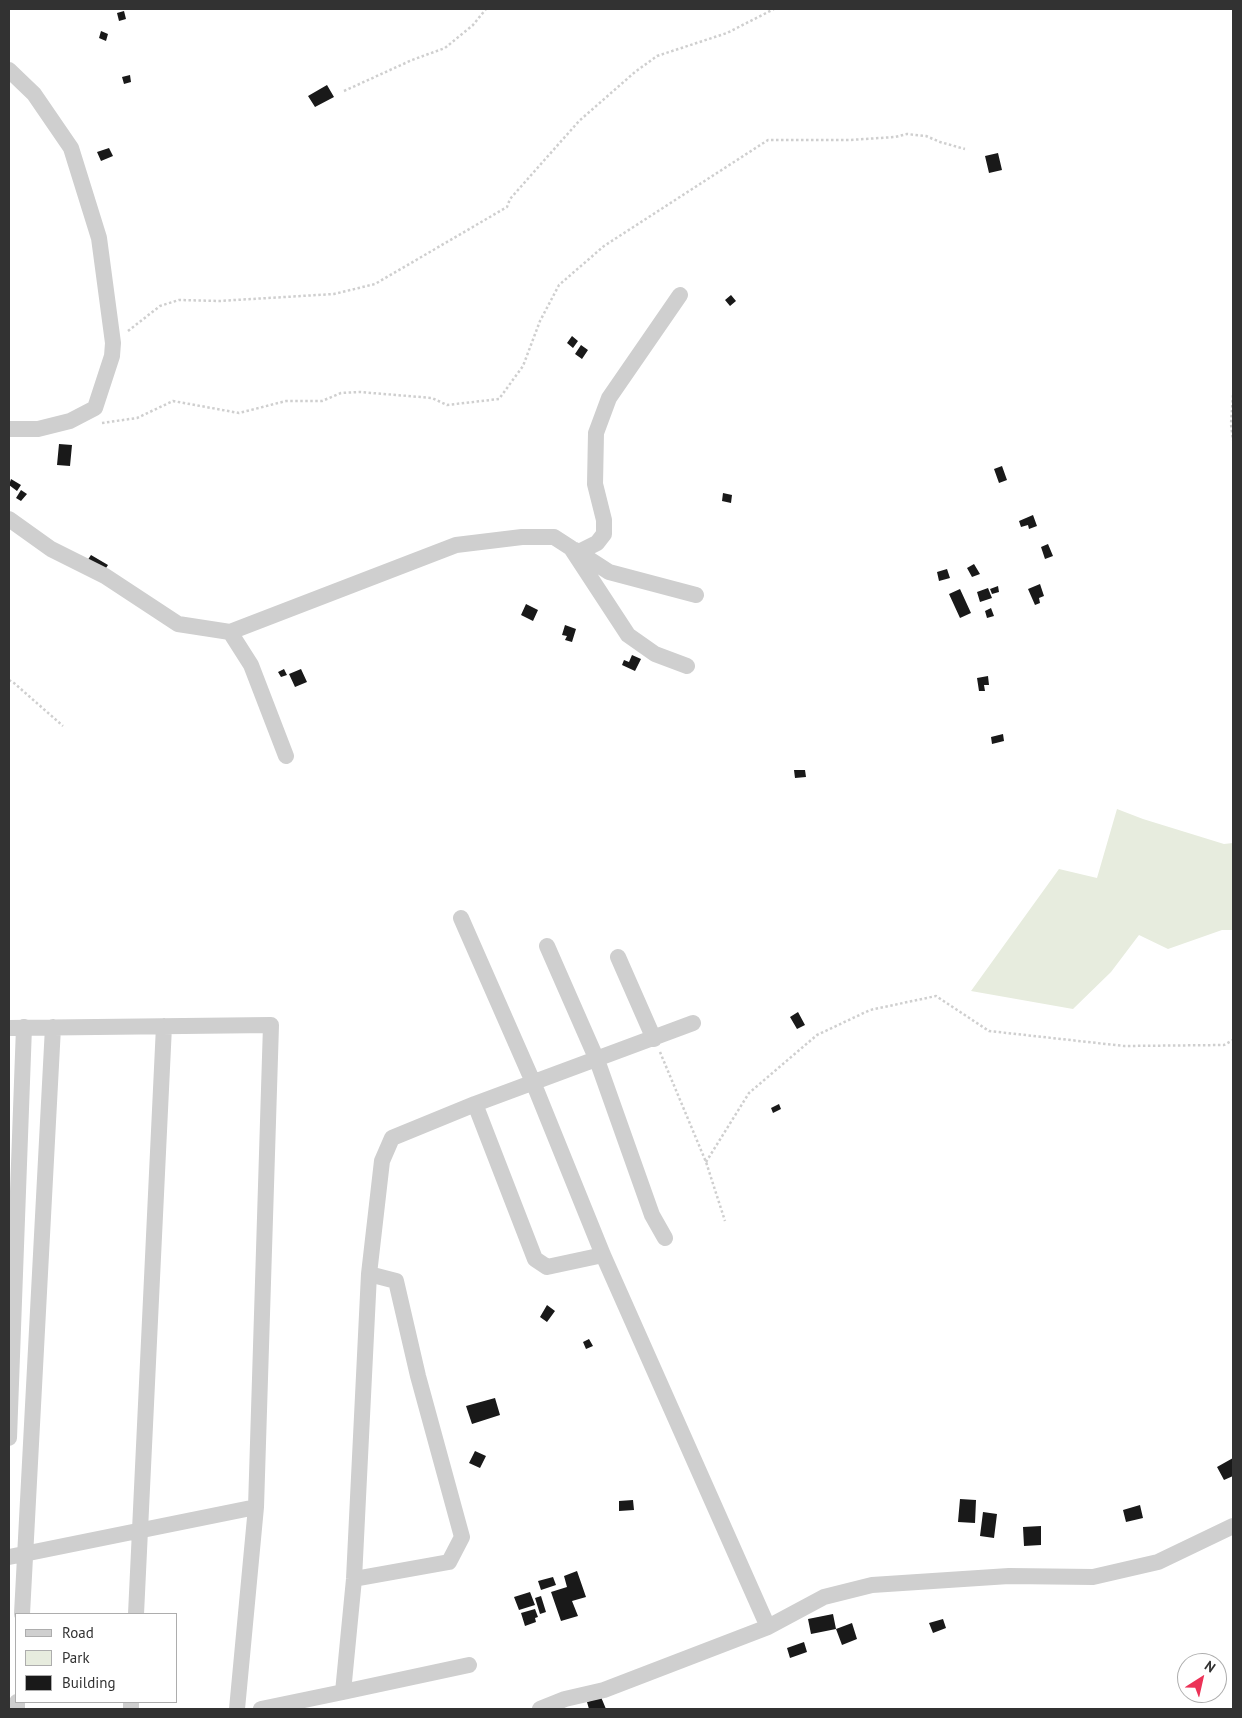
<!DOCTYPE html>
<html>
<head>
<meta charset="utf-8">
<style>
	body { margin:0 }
	#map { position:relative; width:1242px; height:1718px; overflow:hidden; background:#fff; font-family:"PT Sans",sans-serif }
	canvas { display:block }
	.frame { position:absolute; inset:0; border:10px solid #323232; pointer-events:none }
	.legend { position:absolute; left:15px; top:1613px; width:162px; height:90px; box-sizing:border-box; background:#fff; border:1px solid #adadad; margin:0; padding:6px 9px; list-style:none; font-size:15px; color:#323232 }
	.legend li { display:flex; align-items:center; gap:10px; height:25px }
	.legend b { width:25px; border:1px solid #adadad }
	.north { position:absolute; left:1177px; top:1653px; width:50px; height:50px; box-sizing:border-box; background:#fff; border:1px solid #adadad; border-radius:50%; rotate:35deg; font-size:14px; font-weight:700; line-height:20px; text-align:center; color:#323232 }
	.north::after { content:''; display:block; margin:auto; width:18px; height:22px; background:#ec3257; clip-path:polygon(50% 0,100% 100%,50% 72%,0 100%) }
</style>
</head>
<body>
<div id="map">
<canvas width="1242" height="1718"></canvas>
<div class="frame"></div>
<ul class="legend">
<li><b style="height:6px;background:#cfcfcf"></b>Road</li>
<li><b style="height:14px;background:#e7ecde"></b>Park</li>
<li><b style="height:14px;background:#191919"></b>Building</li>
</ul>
<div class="north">N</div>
</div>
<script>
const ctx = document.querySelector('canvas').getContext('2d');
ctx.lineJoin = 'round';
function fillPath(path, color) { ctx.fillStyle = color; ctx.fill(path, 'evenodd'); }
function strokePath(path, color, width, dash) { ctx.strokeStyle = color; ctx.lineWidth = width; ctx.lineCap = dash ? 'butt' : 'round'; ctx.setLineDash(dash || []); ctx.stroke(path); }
const green = new Path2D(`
	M1117 809 1143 819 1224 844 1233 843V930H1222L1168 949 1139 935 1111 972 1073 1009 971 991 1059 869 1097 878Z`);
const building = new Path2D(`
	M124 11 126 19 119 21 117 13Z
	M101 31 108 34 106 41 99 38Z
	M130 75 131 82 124 84 122 77Z
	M327 85 334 97 315 107 308 96Z
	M109 148 113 156 101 161 97 152Z
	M998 153 1002 170 989 173 985 156Z
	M731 295 736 301 730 306 725 300Z
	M572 336 578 341 573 348 567 343Z
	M581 345 588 350 582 359 575 354Z
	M59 444 72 445 70 466 57 465Z
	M1002 466 1007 480 999 483 994 469Z
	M11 479 21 485 17 491 9 485Z
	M21 490 27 494 21 501 16 498Z
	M723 493 732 495 731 503 722 501Z
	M1033 515 1037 526 1029 529 1028 525 1021 527 1019 521Z
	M1048 544 1053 556 1045 559 1041 547Z
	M91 555 108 565 104 571 87 561Z
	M974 564 980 574 972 577 967 568Z
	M947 569 950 578 939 581 937 572Z
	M1040 584 1044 596 1039 598 1040 603 1035 605 1028 589Z
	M998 586 999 592 992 594 990 589Z
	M988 588 992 598 980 602 977 592Z
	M960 589 971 613 960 618 949 594Z
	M526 604 538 610 533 621 521 615Z
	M991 608 994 616 987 618 985 611Z
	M565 625 576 629 572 642 565 640 567 636 562 635Z
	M632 655 641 659 635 671 622 665 624 660 629 662Z
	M284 669 287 675 281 677 278 672Z
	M301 669 307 682 295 687 289 674Z
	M988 676 989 685H984L985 691H979L977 678Z
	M1003 734 1004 741 992 744 991 737Z
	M794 770H805L806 777 795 778Z
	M798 1012 805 1025 797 1029 790 1017Z
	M779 1104 781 1109 773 1113 771 1108Z
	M547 1305 555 1311 547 1322 540 1317Z
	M589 1339 593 1346 586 1349 583 1342Z
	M495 1398 500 1415 472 1424 466 1406Z
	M475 1451 486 1456 480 1468 469 1463Z
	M1233 1458V1476L1224 1480 1217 1467Z
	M960 1499 976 1500 975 1523 958 1522Z
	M633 1500 634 1510 619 1511V1501Z
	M1140 1505 1143 1518 1126 1522 1123 1510Z
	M983 1512 997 1514 994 1538 980 1536Z
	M1041 1526V1545L1024 1546 1023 1527Z
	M577 1571 586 1597 572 1601 578 1616 561 1621 551 1592 567 1587 564 1576Z
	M553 1577 556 1585 541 1590 538 1581Z
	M530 1592 535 1605 519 1610 514 1597Z
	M541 1596 546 1612 540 1614 535 1598Z
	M535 1609 538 1617 535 1618 536 1622 525 1626 521 1613Z
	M833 1614 836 1629 811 1634 808 1619Z
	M943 1619 946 1628 933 1633 929 1623Z
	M852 1623 857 1639 842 1645 836 1629Z
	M804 1642 807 1652 790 1658 787 1648Z
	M601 1697 606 1709H589L587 1702Z`);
const path = new Path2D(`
	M344 91 412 60 445 48 473 25 486 9
	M128 331 160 306 179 300 219 301 334 294 375 284 507 207 510 199 579 121 635 72 657 56 727 33 774 9
	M1233 395 1231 424 1233 440
	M102 423 137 418 173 401 239 413 286 401H322L341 393 360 392 432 398 447 405 499 399 523 366 540 321 559 285 604 246 768 140H850L895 137 907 134 926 136 940 142 965 149
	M9 680 14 683 63 726
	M660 1052 706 1162 725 1221
	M706 1162 749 1093 817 1035 870 1010 936 996 989 1031 1124 1046 1224 1045 1233 1040`);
const minor = new Path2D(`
	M9 70 34 94 71 148 99 238 113 343 112 356 95 408 70 421 38 429H9
	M9 519 51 549 105 576 178 624 230 632 456 545 522 537H554L571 548 628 635 655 654 687 666
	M575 550 609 572 696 595
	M579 552 597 543 604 534V520L595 484 596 433 609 398 680 295
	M230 632 251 665 286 756
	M461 918 533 1082 603 1255 768 1627
	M547 946 597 1060 652 1215 665 1238
	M618 957 654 1039
	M9 1028 271 1025 256 1507 237 1709
	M475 1104 535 1259 547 1267 603 1255
	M9 1438 24 1027
	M9 1557 256 1507
	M354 1579 449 1562 462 1537 418 1376 396 1281 369 1274
	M22 1614 53 1027
	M136 1614 164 1026
	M343 1692 469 1665
	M17 1709V1702
	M131 1709V1702
	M261 1709 343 1692 354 1579 369 1274 382 1161 392 1138 475 1104 693 1023
	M540 1709 565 1699 604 1690 768 1627 824 1597 872 1585 1009 1576 1093 1577 1158 1562 1233 1526`);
fillPath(green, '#e7ecde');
fillPath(building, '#191919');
strokePath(path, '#cfcfcf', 2.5, [2.5, 2.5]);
strokePath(minor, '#cfcfcf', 16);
</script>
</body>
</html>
